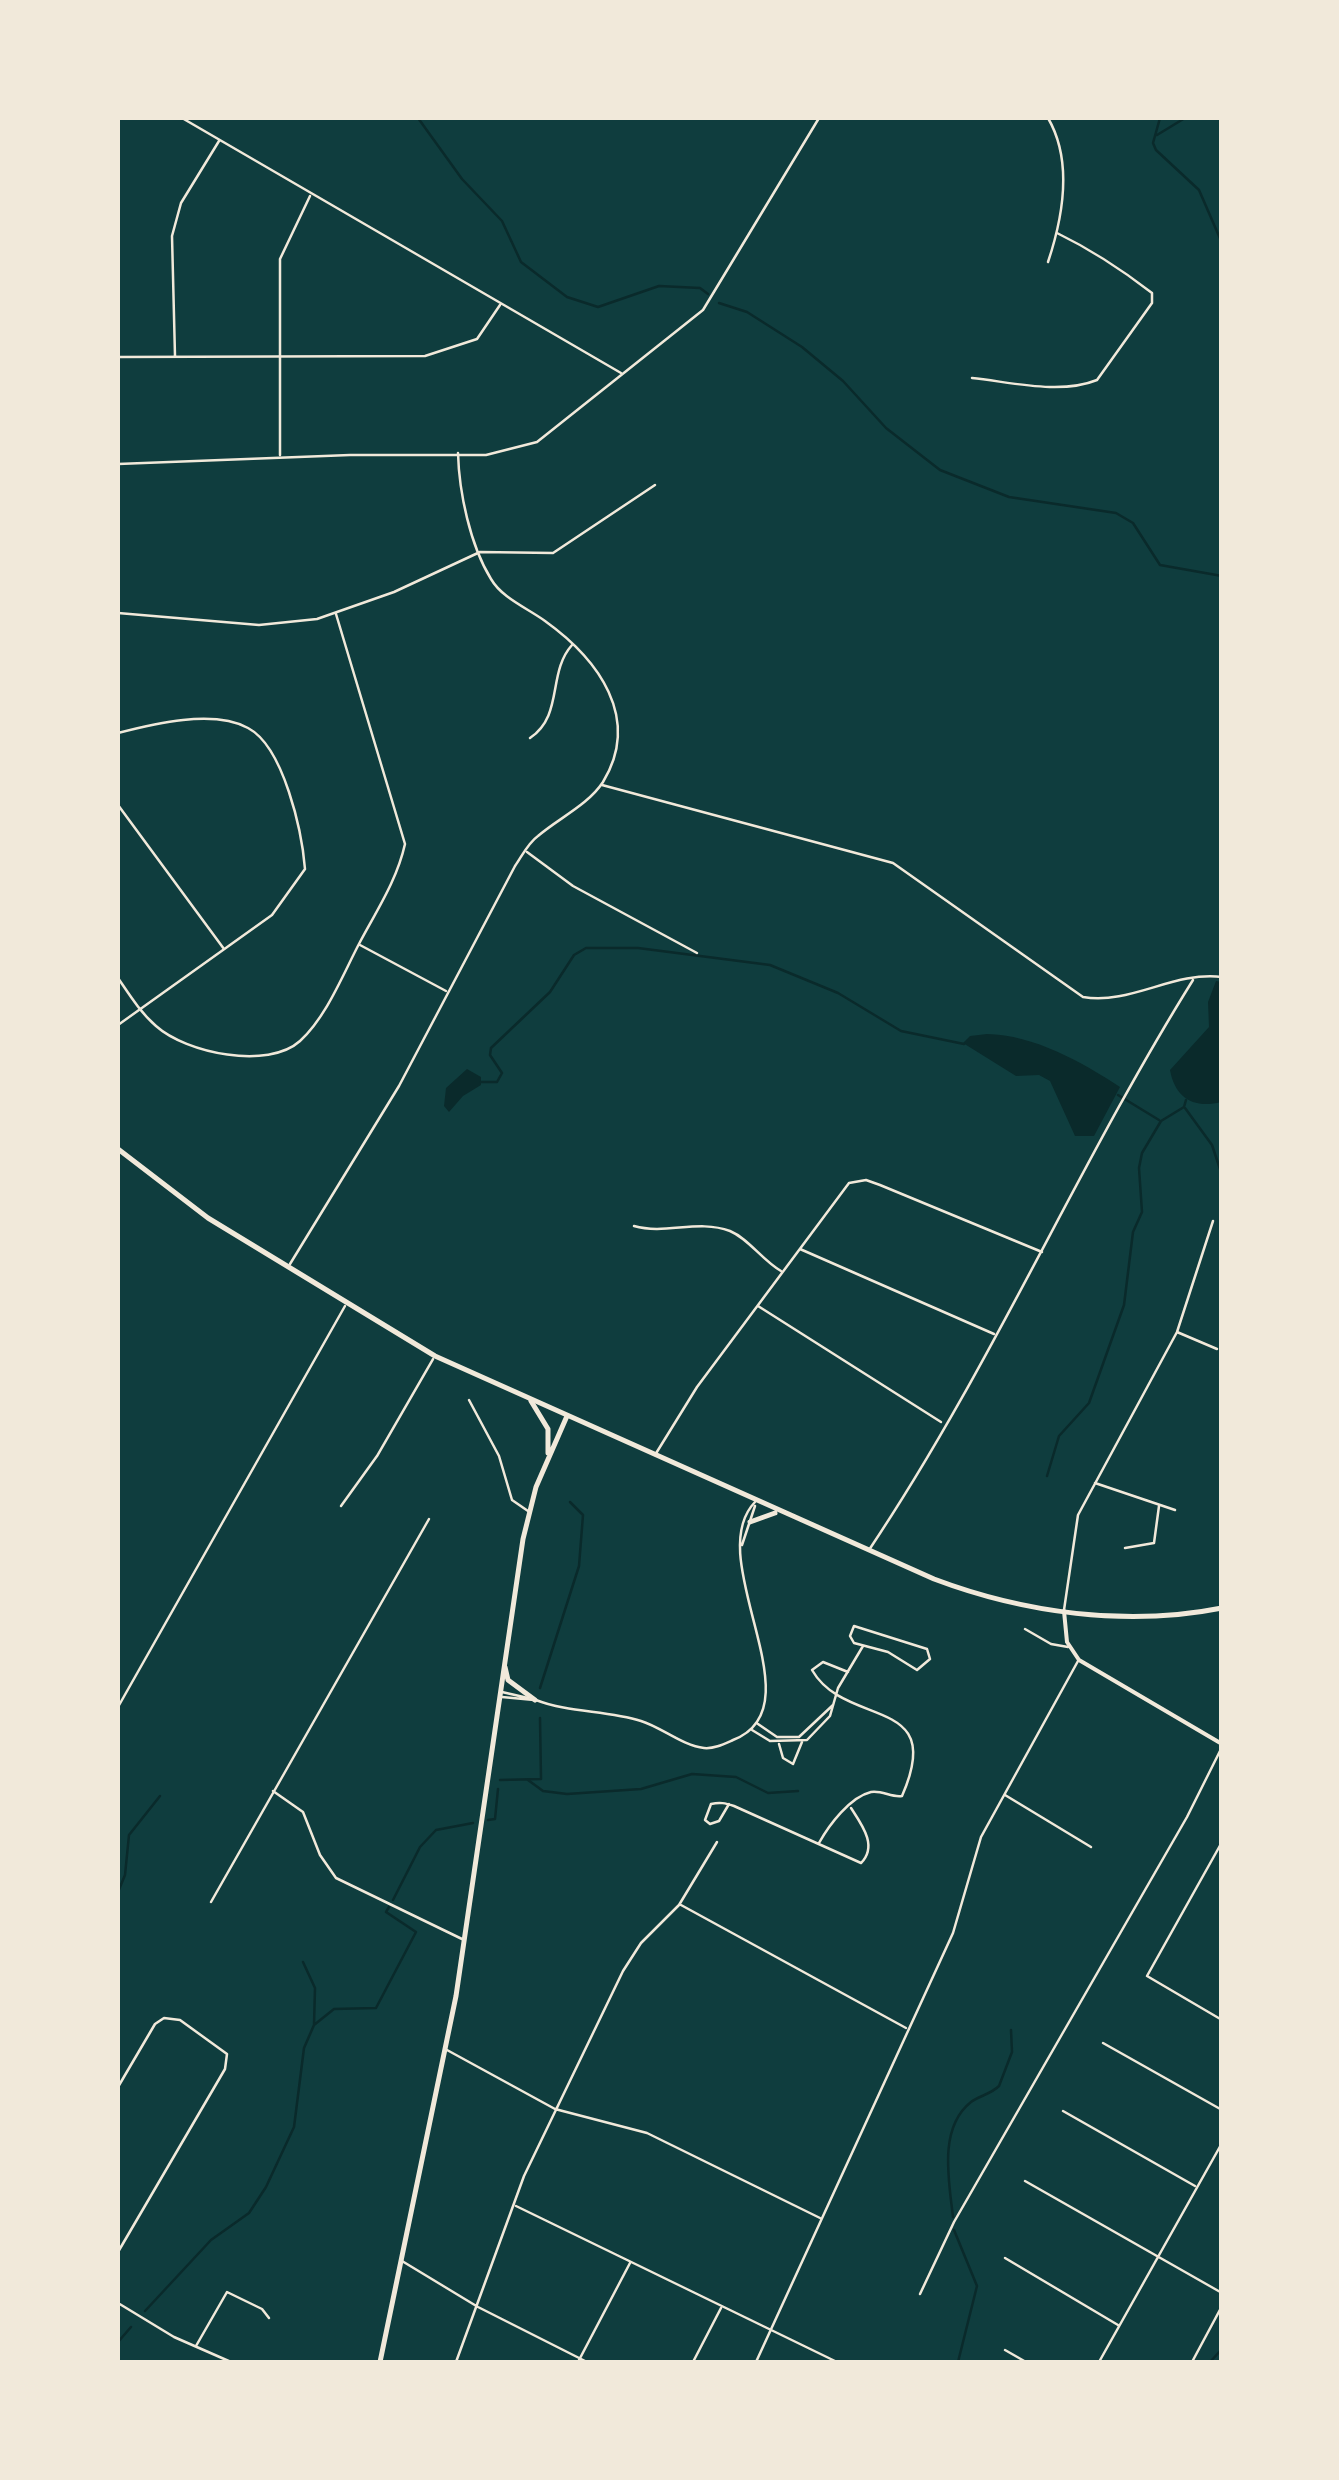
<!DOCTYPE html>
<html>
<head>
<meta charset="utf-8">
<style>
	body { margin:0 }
	#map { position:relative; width:1339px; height:2480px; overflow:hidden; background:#0f3d3e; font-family:Lato,sans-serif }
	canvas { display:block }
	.frame { position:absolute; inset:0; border:120px solid #f1e9da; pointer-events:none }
</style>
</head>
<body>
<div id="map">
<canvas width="1339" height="2480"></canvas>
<div class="frame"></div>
</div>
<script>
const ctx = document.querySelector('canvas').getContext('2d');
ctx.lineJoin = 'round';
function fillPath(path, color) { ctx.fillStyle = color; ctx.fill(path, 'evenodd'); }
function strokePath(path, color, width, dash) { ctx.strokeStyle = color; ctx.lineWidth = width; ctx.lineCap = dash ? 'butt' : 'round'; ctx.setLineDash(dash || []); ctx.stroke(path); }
const water = new Path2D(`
	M1216 981 1222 982 1221 1102C1194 1109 1175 1098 1170 1070L1209 1027 1208 1002Z
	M987 1034C1034 1035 1082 1062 1120 1087L1094 1136H1075L1050 1081 1039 1075 1016 1076 963 1043 970 1036Z
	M467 1069 481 1077V1085L463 1096 449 1112 444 1106 446 1088Z`);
const stream = new Path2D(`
	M418 118 462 179 502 221 521 262 567 297 598 307 659 286 700 288 708 294
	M1160 118 1153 143 1156 150 1199 190 1222 243
	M1157 135 1185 118
	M719 303 747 312 802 347 843 381 886 428 940 470 1009 497 1116 513 1133 523 1160 565 1222 576
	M481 1082H497L502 1073 490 1055 491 1048 550 992 574 955 586 948H638L770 965 838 993 901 1031 964 1044
	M1118 1095 1159 1120
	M1185 1108 1212 1145 1222 1175
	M1047 1476 1059 1436 1089 1403 1124 1305 1133 1232 1142 1212 1139 1168 1142 1153 1161 1121 1184 1107 1186 1100
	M540 1688 579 1566 583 1515 570 1502
	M500 1780 541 1779 540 1718
	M528 1780 543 1791 567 1794 641 1789 692 1774 736 1777 768 1793 798 1791
	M488 1820 495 1819 498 1789
	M118 1892 125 1875 129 1835 160 1796
	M393 1900 420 1847 436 1830 473 1823
	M303 1962 315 1988 314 2025
	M953 2217C949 2181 938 2128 971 2102 979 2096 991 2094 999 2086L1012 2052 1011 2030
	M954 2230 977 2286 958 2362
	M145 2311 211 2240 249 2213 266 2187 294 2127 304 2048 314 2025 334 2009 376 2008 416 1932 386 1912 389 1907
	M118 2342 131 2327
	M1210 2362 1222 2349`);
const minor = new Path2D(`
	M182 118 621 373
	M1048 118C1073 161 1063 217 1048 262
	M175 356 172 236 181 203 219 141
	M118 357 425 356 477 339 500 305
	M972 378C1011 382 1060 395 1097 380L1152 303V293C1121 269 1092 250 1057 233
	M280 455V259L310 196
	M118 464 350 455H486L537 442 703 310 819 118
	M118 613 259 625 317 619 394 592 480 552 553 553 655 485
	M118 733C153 724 213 709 248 728 284 747 302 832 305 869L272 915 118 1025
	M530 738C564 715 547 673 572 645
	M602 785 893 863 1083 997C1131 1005 1173 971 1222 977
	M118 805 224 949
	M527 852 573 886 697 953
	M360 945 446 991
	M118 978C129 994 140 1012 156 1026 186 1053 268 1070 300 1041 327 1016 343 974 360 942 377 910 397 880 405 844L336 614
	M634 1226C666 1235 698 1219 730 1231 749 1239 762 1260 781 1271
	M800 1249 994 1334
	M290 1264 399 1086 515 866C522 856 528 843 538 836 559 818 588 805 603 782 642 718 598 659 545 621 527 608 502 598 491 579 470 545 459 492 458 453
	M758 1306 941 1422
	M1177 1332 1217 1349
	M469 1400 499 1456 512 1500 528 1511
	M655 1455 697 1387 849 1183 866 1180 880 1185 1042 1252
	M1095 1483 1175 1510
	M341 1506 377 1456 433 1359
	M742 1545 755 1506
	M1125 1548 1154 1543 1159 1506
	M869 1550C991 1368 1077 1166 1193 980
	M1064 1610 1078 1515 1177 1332 1213 1221
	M854 1626 927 1649 930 1659 917 1670 888 1652 854 1643 850 1636Z
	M1025 1629 1051 1644 1068 1647
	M502 1692 528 1698
	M502 1697 534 1700
	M536 1700C569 1713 607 1710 641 1721 661 1727 683 1746 704 1748 714 1749 724 1744 733 1740 820 1707 700 1559 755 1502
	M118 1707 345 1306
	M758 1724 777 1737H799L833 1705
	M752 1730 770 1741 807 1740 830 1716 838 1688 863 1646
	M779 1744 783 1758 793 1764 802 1742
	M273 1791 303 1812 320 1855 336 1878 462 1939
	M1005 1795 1091 1847
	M729 1804 719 1821 710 1824 705 1820 711 1804C720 1802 725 1803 734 1806L861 1863C878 1846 862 1825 851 1808
	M1222 1842 1147 1976 1222 2020
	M819 1843C829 1825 850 1797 871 1792 882 1790 892 1798 902 1796 947 1694 846 1729 812 1670L823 1662 848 1672
	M211 1902 429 1519
	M681 1905 906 2028
	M1103 2043 1222 2110
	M447 2050 555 2109 647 2133 820 2218
	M118 2087 155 2024 164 2018 180 2020 227 2054 225 2069 118 2252
	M1063 2111 1195 2186
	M1025 2181 1222 2293
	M516 2206 837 2362
	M1005 2258 1118 2325
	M402 2261 478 2307 587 2362
	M920 2294 954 2222 1187 1817 1222 1747
	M118 2303 174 2337 231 2362
	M196 2346 227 2292 262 2309 269 2318
	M1005 2350 1026 2362
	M456 2362 524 2176 623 1971 641 1943 679 1905 717 1842
	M578 2362 630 2263
	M693 2362 721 2308
	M756 2362 953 1933 981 1837 1078 1661
	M1099 2362 1222 2143
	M1192 2362 1222 2306`);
const tertiary = new Path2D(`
	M1064 1611 1067 1642 1079 1660 1222 1744`);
const primary = new Path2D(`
	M531 1401 548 1429V1453
	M505 1667 508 1680 535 1700
	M380 2362 456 1996 523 1539 536 1487 567 1416`);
const trunk = new Path2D(`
	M118 1149 208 1218 435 1356 934 1579C1024 1613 1127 1627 1222 1608
	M750 1522 775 1513`);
fillPath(water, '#0a2a2b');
strokePath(stream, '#0a2a2b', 2.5);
strokePath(minor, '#f1e9da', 2.5);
strokePath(tertiary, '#f1e9da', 4);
strokePath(primary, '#f1e9da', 5);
strokePath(trunk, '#f1e9da', 5);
</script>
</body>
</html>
